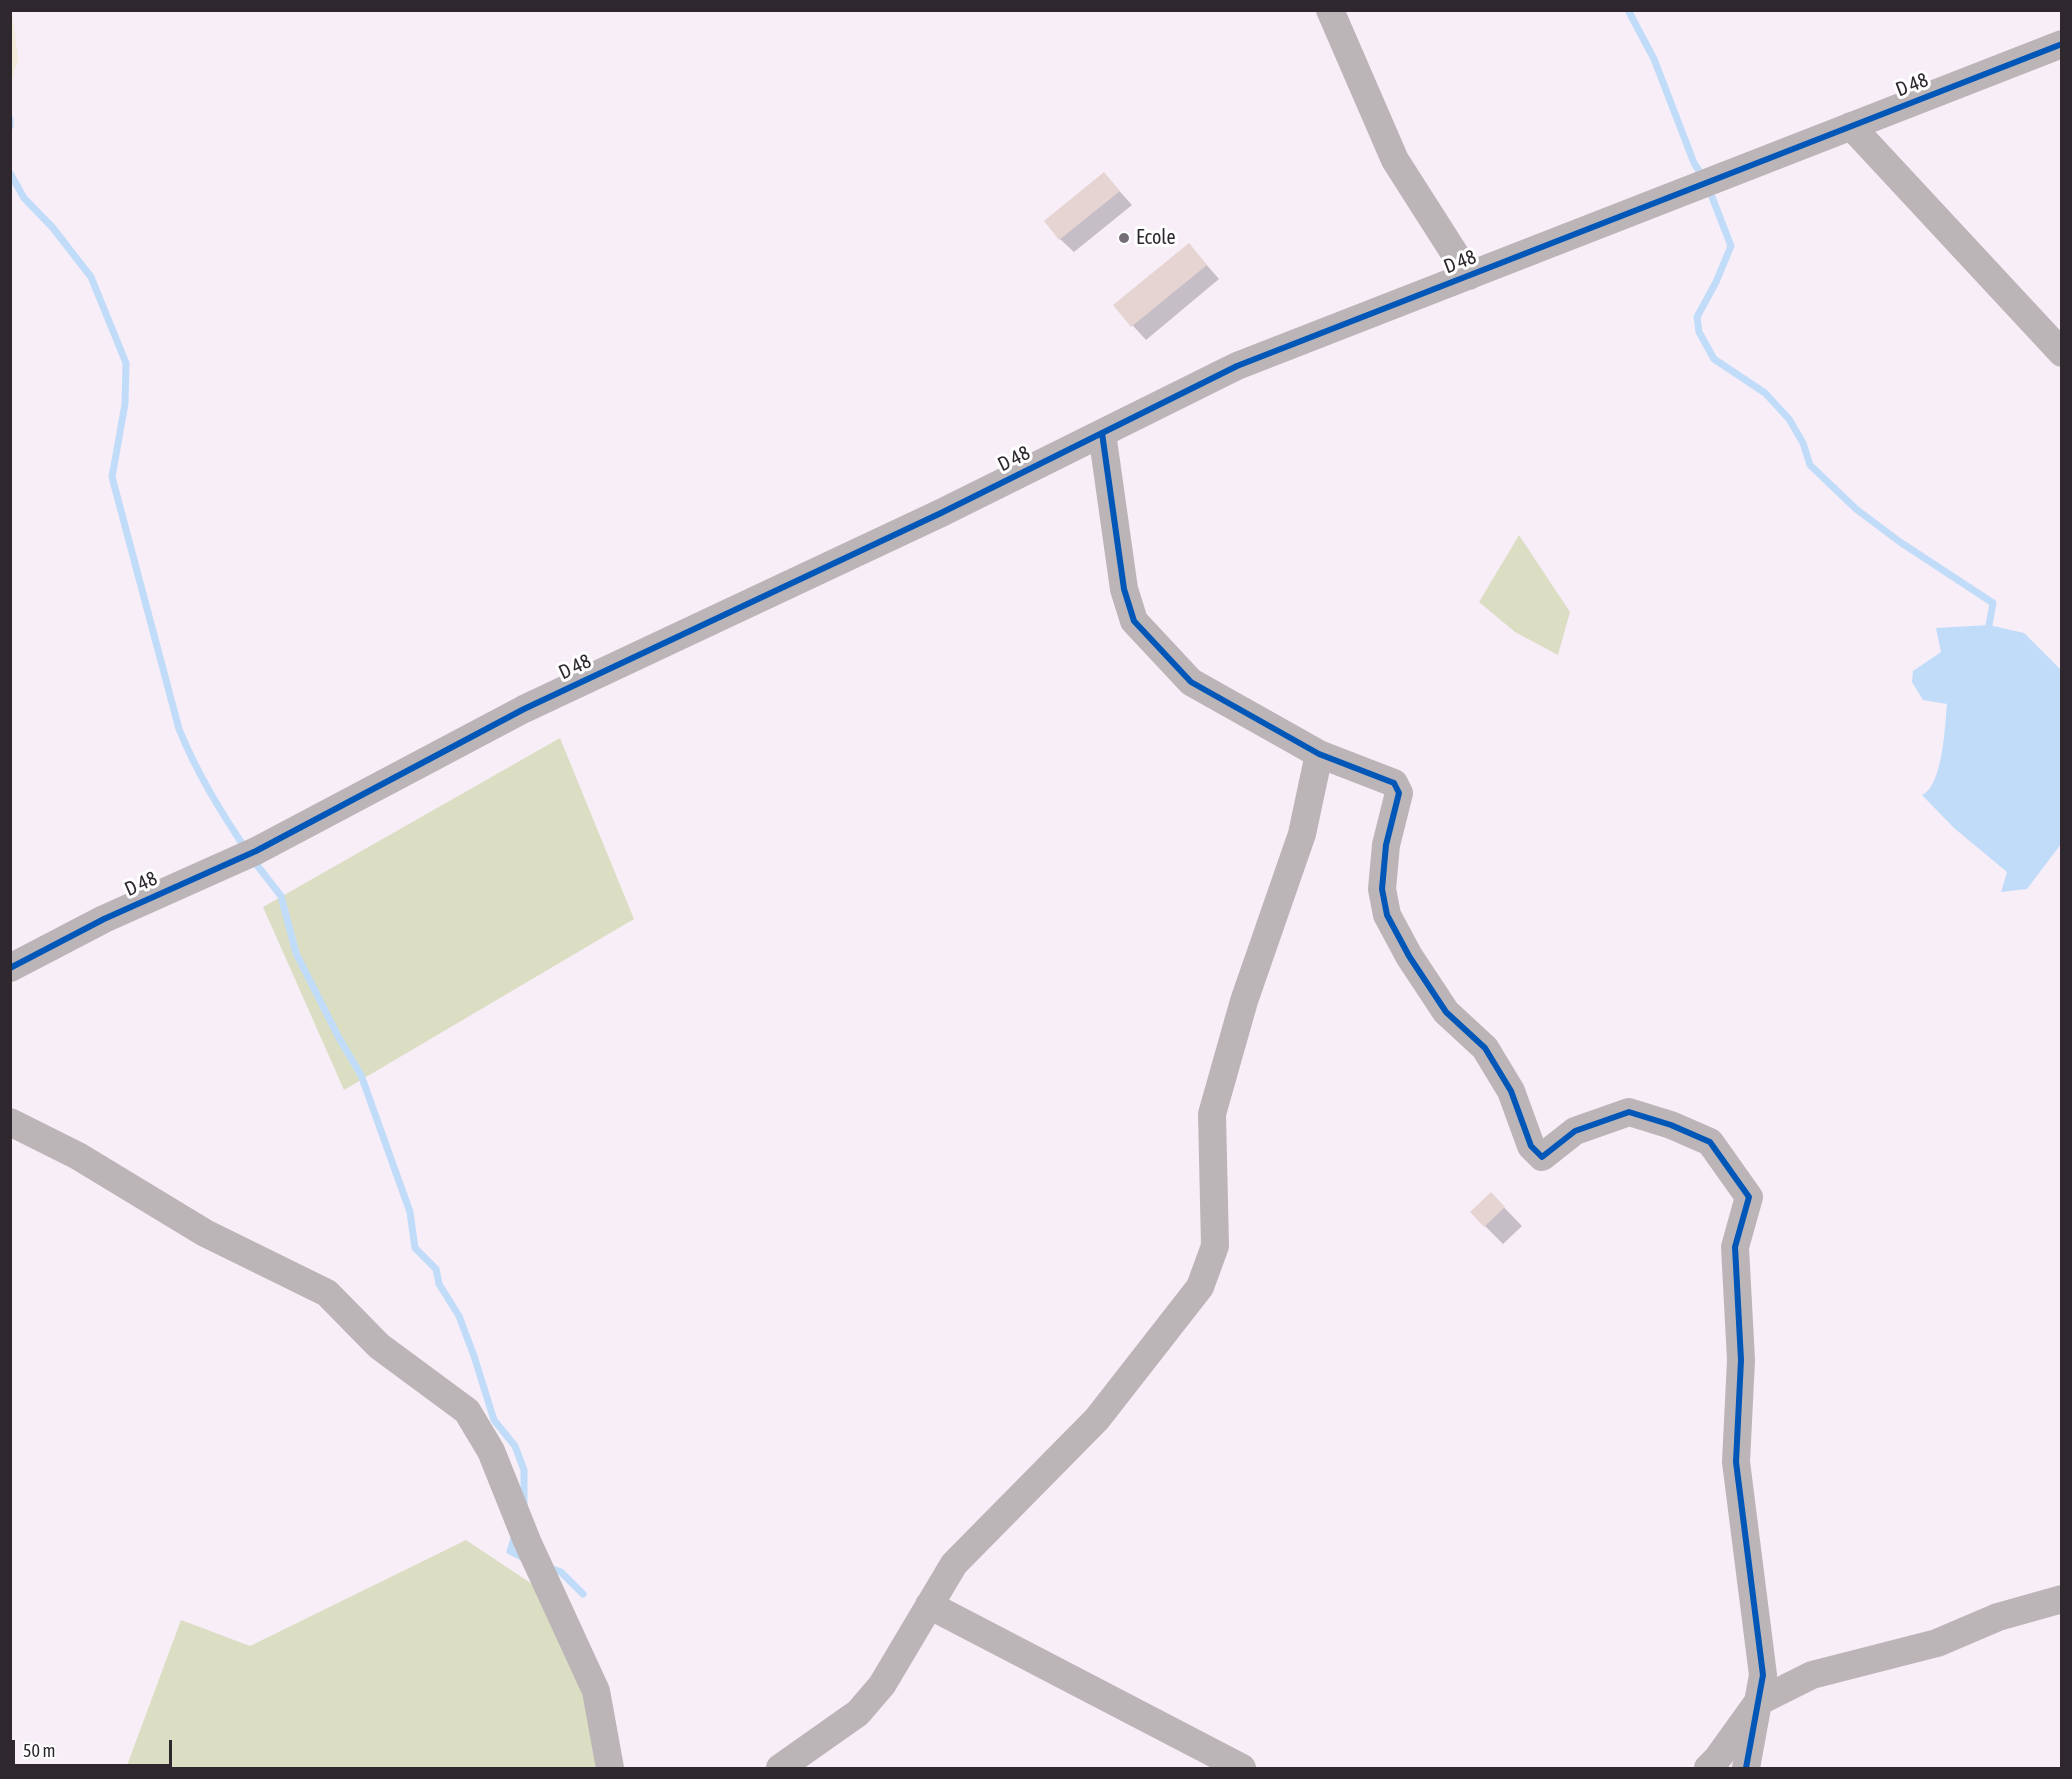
<!DOCTYPE html>
<html>
<head>
<meta charset="utf-8">
<style>
	body { margin:0 }
	#map { position:relative; width:2072px; height:1779px; overflow:hidden; background:#f8eef8; font-family:"Asap Condensed",sans-serif }
	canvas { display:block }
	.frame { position:absolute; inset:0; border:12px solid #2e282e; pointer-events:none }
	.scale { position:absolute; left:12px; top:1740px; width:160px; height:27px; box-sizing:border-box; border:3px solid #2e282e; border-top:0; padding-left:8px; font-size:18px; line-height:21px; white-space:nowrap; color:#2e282e; -webkit-text-stroke:4px #fff; paint-order:stroke }
</style>
</head>
<body>
<div id="map">
<canvas width="2072" height="1779"></canvas>
<div class="frame"></div>
<div class="scale">50 m</div>
</div>
<script>
const ctx = document.querySelector('canvas').getContext('2d');
ctx.lineJoin = 'round';
function fillPath(path, color) { ctx.fillStyle = color; ctx.fill(path, 'evenodd'); }
function strokePath(path, color, width, dash) { ctx.strokeStyle = color; ctx.lineWidth = width; ctx.lineCap = dash ? 'butt' : 'round'; ctx.setLineDash(dash || []); ctx.stroke(path); }
function drawText(font, color, halo, rows, align = 'center') {
  ctx.font = font + ' "Asap Condensed",sans-serif'; ctx.lineWidth = 6; ctx.setLineDash([]); ctx.textBaseline = 'middle'; ctx.strokeStyle = halo; ctx.fillStyle = color; for (const [text, x, y, turn = 0] of rows) {
    ctx.save(); ctx.translate(x, y); ctx.rotate((+turn || 0) * Math.PI / 180); ctx.textAlign = isNaN(turn) ? turn : align; if (halo) ctx.strokeText(text, 0, 0); ctx.fillText(text, 0, 0); ctx.restore();
  }
}
const green = new Path2D(`
	M1519 535 1570 612 1558 655 1515 632 1479 602Z
	M560 738 634 919 344 1090 263 907Z
	M466 1540 553 1598 610 1768H126L181 1620 250 1646Z`);
const sand = new Path2D(`
	M12 11 18 59 11 84 10 11Z`);
const water = new Path2D(`
	M1989 625 2024 633 2062 671 2061 844 2027 889 2001 892 2007 872 1954 828 1922 795C1943 786 1945 725 1947 704L1923 700 1912 682 1913 671 1941 652 1936 628Z`);
const shadow = new Path2D(`
	M1104 174 1132 205 1074 252 1060 239Z
	M1189 245 1219 279 1146 340 1115 306Z
	M1491 1194 1522 1226 1503 1244 1485 1226Z`);
const stream = new Path2D(`
	M1628 10 1654 59 1694 163 1703 177
	M10 119V126
	M10 173 24 198 53 228 91 277 126 363 125 404 112 477 179 729C197 773 219 809 245 848
	M1709 189 1731 246 1716 282 1697 317 1699 332 1714 359 1765 393 1789 419 1803 443 1810 465 1856 509 1900 542 1993 603 1989 625
	M253 860 281 896 296 953 339 1038 361 1075 410 1212 415 1248 436 1269 439 1284 459 1316 474 1356 494 1420 515 1446 524 1470V1505
	M515 1536 510 1551 526 1559
	M547 1567 561 1572 583 1594`);
const building = new Path2D(`
	M1104 172 1120 191 1059 240 1044 221Z
	M1189 243 1207 265 1131 327 1113 305Z
	M1491 1192 1505 1207 1484 1227 1470 1212Z`);
const minor = new Path2D(`
	M1330 10 1395 160 1469 276
	M1851 126 2062 353
	M1102 433 1124 589 1134 621 1191 682 1319 754 1394 783 1399 793 1386 845 1382 889 1387 915 1409 956 1446 1012 1485 1048 1511 1091 1531 1146 1542 1157 1575 1131 1629 1112 1671 1125 1710 1142 1749 1197 1735 1247 1741 1360 1736 1462 1763 1675 1746 1768
	M10 968 104 919 256 851 524 709 941 513 1237 366 2062 44
	M10 1122 78 1156 205 1233 327 1293 379 1346 467 1411 491 1451 527 1541 596 1691 610 1768
	M929 1605 1242 1768
	M780 1768 858 1713 882 1685 954 1564 1097 1419 1200 1287 1215 1246 1212 1114 1244 1001 1302 834 1319 754
	M1708 1768 1717 1759 1758 1702 1812 1675 1937 1643 1998 1617 2062 1599`);
const cycleway = new Path2D(`
	M1102 433 1124 589 1134 621 1191 682 1319 754 1394 783 1399 793 1386 845 1382 889 1387 915 1409 956 1446 1012 1485 1048 1511 1091 1531 1146 1542 1157 1575 1131 1629 1112 1671 1125 1710 1142 1749 1197 1735 1247 1741 1360 1736 1462 1763 1675 1746 1768
	M10 968 104 919 256 851 524 709 941 513 1237 366 2062 44`);
const markers = [
	[1124,238,6,"#756d75"]
];
const streetNames = [
	["D 48",1912,85,-21],
	["D 48",1460,262,-21],
	["D 48",1014,459,-26],
	["D 48",575,667,-25],
	["D 48",141,884,-24]
];
const poiNames = [
	["Ecole",1136,238]
];
fillPath(green, '#dcdec4');
fillPath(sand, '#f4eada');
fillPath(water, '#c1dcf9');
fillPath(shadow, '#0003');
strokePath(stream, '#c1dcf9', 7);
fillPath(building, '#e5d4d2');
strokePath(minor, '#bbb5b8', 28);
strokePath(cycleway, '#0057b8', 6);
for (const [x, y, r, color] of markers) { const dot = new Path2D(); dot.arc(x, y, r, 0, 2 * Math.PI); ctx.fillStyle = color; ctx.fill(dot); strokePath(dot, '#fff', 2); }
drawText('20px', '#2e282e', '#fff', streetNames);
drawText('20px', '#2e282e', '#fff', poiNames, 'left');
</script>
</body>
</html>
